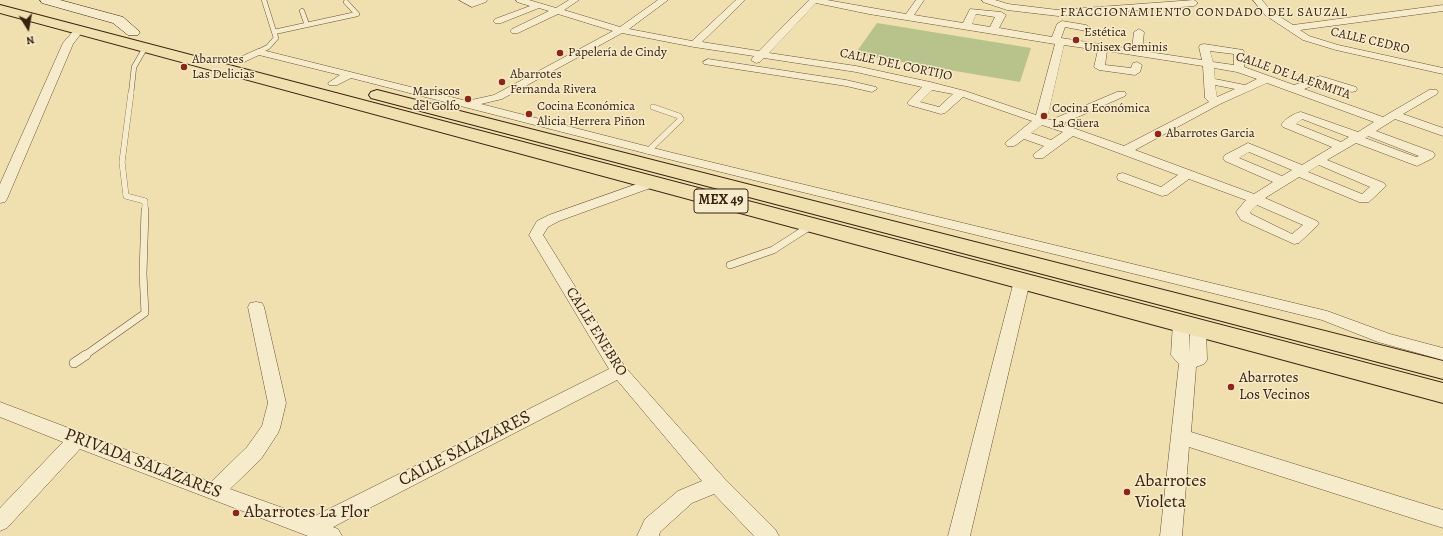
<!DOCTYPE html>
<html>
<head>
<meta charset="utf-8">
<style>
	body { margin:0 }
	#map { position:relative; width:1443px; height:536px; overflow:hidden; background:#f1e0af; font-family:Alegreya,serif }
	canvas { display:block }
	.north { position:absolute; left:8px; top:8px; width:40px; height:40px; -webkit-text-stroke:3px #f6ebcb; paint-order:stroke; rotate:169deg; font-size:11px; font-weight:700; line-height:16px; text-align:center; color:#392210 }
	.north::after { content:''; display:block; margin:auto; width:14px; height:18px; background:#392210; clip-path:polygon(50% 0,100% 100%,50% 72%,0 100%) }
</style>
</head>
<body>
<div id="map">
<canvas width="1443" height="536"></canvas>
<div class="north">N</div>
</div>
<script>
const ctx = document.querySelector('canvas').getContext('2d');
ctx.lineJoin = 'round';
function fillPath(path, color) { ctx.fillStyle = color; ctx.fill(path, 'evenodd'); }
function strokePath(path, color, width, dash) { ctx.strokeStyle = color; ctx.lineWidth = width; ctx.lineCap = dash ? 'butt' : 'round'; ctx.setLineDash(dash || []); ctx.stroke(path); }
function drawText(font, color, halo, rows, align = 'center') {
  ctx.font = font + ' Alegreya,serif'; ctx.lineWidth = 3; ctx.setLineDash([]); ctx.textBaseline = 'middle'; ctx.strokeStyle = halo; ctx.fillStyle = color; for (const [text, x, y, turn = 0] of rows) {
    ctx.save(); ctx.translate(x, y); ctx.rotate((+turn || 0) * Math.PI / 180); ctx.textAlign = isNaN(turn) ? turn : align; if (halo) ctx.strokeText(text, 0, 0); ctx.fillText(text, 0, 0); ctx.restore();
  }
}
const green = new Path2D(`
	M877 23 1031 48 1020 82 855 54Z`);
const laneFar3 = new Path2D(`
	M302 11 307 25
	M274 32 357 14 346 2
	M258 52 268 47 276 38 264 0
	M131 94 134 67 145 48`);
const laneFar2 = new Path2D(`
	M131 93 122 162 126 196 145 201V211
	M648 151 681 119 679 116 653 107`);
const laneFar1 = new Path2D(`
	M730 265 773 250 812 225
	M84 356 145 313 143 274 145 210`);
const lane = new Path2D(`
	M74 363 86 355`);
const street = new Path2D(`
	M459 0H487L486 2 472 7Z
	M516 0H529L556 8 569 0H579L564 10 620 27 658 0H668L629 29 692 41 736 0H745L702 42 759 51 809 0H827L906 14 916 0H924L914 15 963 23 970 9 1001 12 1006 15 999 28 1052 37 1057 24 1062 21 1086 25 1091 28 1086 31 1065 27 1061 38 1132 49 1134 32 1139 29 1144 32 1142 51 1202 60 1199 47 1200 45 1204 44 1243 50 1244 52V67L1294 85 1320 76 1356 87 1357 89 1356 91 1352 92 1320 83 1304 89 1383 117 1429 90H1437L1438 92 1437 94 1403 114 1443 128V136L1395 119 1376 131 1433 152 1435 155 1433 158 1417 166 1356 143 1327 160 1384 183 1386 186 1369 202H1359L1299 177 1265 198 1317 221 1319 224 1299 243 1294 244 1241 220 1236 212 1246 200 1189 179 1167 195 1162 196 1118 180 1117 177 1118 174 1123 173 1161 187 1178 175 1073 136 1043 158H1035L1033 155 1044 146 1024 139C1018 143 1015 148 1007 146L1005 143 1032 121 963 97 945 113 941 114 909 105 907 103 922 87 856 72 764 58 760 62 756 63 751 60 754 56 694 47 622 33 502 99 481 104 669 152 1327 311 1390 334 1443 348V360L1378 342 1322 320 664 158 351 78 337 85H329L328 83 340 75 259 55 242 63 237 60 238 58 258 49 467 101 494 95 613 31 558 14 518 33H512L510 31 512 29 549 11 539 8 501 23H495L493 21 495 19 530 6 517 2ZM816 3 869 14 1055 44 1036 115 965 91 930 82 856 66 769 53ZM976 14 995 17 990 27 972 24ZM1064 45 1098 50 1094 67 1099 70 1135 75 1140 72 1142 65 1137 62 1133 63 1131 68 1105 65 1107 51 1203 66 1205 98 1209 102 1124 146 1062 124 1125 96 1126 94 1125 92H1117L1051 120 1047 119ZM1210 51 1234 54V65L1213 62ZM1214 68 1237 72 1257 79 1245 85 1215 79ZM1267 83 1374 122 1358 132 1301 112C1294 113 1285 119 1281 125L1283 127 1332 147 1302 165 1248 143 1225 155 1223 158 1225 161 1273 182 1254 194 1135 150 1220 104ZM1215 85 1235 89 1217 97ZM932 90 953 94 939 107 920 102ZM1302 119 1349 137 1341 142 1296 124ZM1042 125 1063 132 1051 140 1031 133ZM1368 136 1419 156 1416 157 1365 138ZM1249 152 1292 170 1282 176 1239 158ZM1319 165 1370 187 1362 194 1308 172ZM1257 205 1303 225 1292 234 1251 214 1250 212Z
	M982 0H995L1008 4 1058 10 1194 0 1198 3 1194 6 1058 16 1007 10 983 2Z
	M1253 0H1262L1271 11 1293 25 1443 5V11L1300 30 1309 36 1338 45 1443 68V74L1336 50 1303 40 1265 15Z
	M78 28 83 31 73 44 7 199 5 202 0 203V184L63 43 75 29Z
	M708 59 846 80 876 87 877 89 872 92 846 86 704 64 703 62Z
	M651 179 656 180 658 183 656 186 559 221 548 227 543 235 625 367 724 478 775 529 779 536H754L714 494 692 503 660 532 659 536H637L645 519 678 491 702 481 617 380 333 527 338 529 342 536H308L80 449 7 528 0 531V508L63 442 0 417V402L211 482 247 447 262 426 268 403 248 307 250 303 256 302 262 303 264 307 286 403 280 428 278 433 261 459 230 489 311 518 609 369 529 235 537 221 549 215Z
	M1022 276 1027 278 1030 281 970 536H948L1014 281 1017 278Z
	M1181 317 1187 319 1189 323 1190 354V328L1192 324 1198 322 1204 324 1206 328 1207 360 1204 364 1196 367 1191 432 1443 510V528L1189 447 1182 536H1160L1179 364 1171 355 1173 323 1175 319Z`);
const secondary = new Path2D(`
	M40 0H60L123 17 140 32 138 35H128L113 23 42 3Z`);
const primary = new Path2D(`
	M0 5 1443 383V403L0 13Z
	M377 90 1443 361V379L371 98 369 95 371 92Z`);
const markers = [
	[1076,40,4,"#8f2418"],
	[560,53,4,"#8f2418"],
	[184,67,4,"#8f2418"],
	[502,82,4,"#8f2418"],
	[468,99,4,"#8f2418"],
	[529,114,4,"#8f2418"],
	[1044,116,4,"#8f2418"],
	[1158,134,4,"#8f2418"],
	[1231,387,4,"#8f2418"],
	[1127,492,4,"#8f2418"],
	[236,513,4,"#8f2418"]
];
const farNeighbourhoodnames = [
	["FRACCIONAMIENTO CONDADO DEL SAUZAL",1204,13]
];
const farPoinames = [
	["Estética",1084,33],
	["Unisex Geminis",1084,48],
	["Papelería de Cindy",568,53],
	["Abarrotes",192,60],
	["Las Delicias",192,75],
	["Abarrotes",510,75],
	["Fernanda Rivera",510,90],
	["Mariscos",460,92,"right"],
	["del Golfo",460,107,"right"],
	["Cocina Económica",537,107],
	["Alicia Herrera Piñon",537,122],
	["Cocina Económica",1052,109],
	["La Güera",1052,124],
	["Abarrotes Garcia",1166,134]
];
const farStreetnames = [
	["CALLE CEDRO",1370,41,13],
	["CALLE DEL CORTIJO",896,65,12],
	["CALLE DE LA ERMITA",1293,76,19]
];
const shields = [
	[721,201,54]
];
const shieldNames = [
	["MEX 49",721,201]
];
const streetNames = [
	["CALLE ENEBRO",596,332,58]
];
const poiNames = [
	["Abarrotes",1239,378],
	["Los Vecinos",1239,395]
];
const nearStreetnames = [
	["CALLE SALAZARES",465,449,-27],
	["PRIVADA SALAZARES",143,464,21]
];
const nearPoinames = [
	["Abarrotes",1135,482],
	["Violeta",1135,503],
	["Abarrotes La Flor",244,513]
];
fillPath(green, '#b8c38c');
strokePath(laneFar3, '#675238', 5.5);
strokePath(laneFar2, '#675238', 6);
strokePath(laneFar1, '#675238', 8);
strokePath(lane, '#675238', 10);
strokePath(street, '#675238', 1);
strokePath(secondary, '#392210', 1);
strokePath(primary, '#392210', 2);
strokePath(laneFar3, '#f6ebcb', 4.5);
strokePath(laneFar2, '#f6ebcb', 5.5);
strokePath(laneFar1, '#f6ebcb', 7);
strokePath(lane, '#f6ebcb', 9);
fillPath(street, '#f6ebcb');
fillPath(secondary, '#f6ebcb');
fillPath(primary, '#f1e0af');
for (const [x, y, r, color] of markers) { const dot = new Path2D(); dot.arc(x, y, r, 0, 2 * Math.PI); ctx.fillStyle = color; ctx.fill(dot); strokePath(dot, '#f6ebcb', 1.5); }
ctx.letterSpacing = '1px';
drawText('13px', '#392210', '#f6ebcb', farNeighbourhoodnames);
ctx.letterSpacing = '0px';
drawText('13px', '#392210', '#f6ebcb', farPoinames, 'left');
drawText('13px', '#392210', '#f6ebcb', farStreetnames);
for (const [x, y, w] of shields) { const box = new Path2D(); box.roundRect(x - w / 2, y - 12, w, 24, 3); ctx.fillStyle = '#f6ebcb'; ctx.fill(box); strokePath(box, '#392210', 1); }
drawText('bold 14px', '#392210', null, shieldNames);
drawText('15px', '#392210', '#f6ebcb', streetNames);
drawText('15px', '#392210', '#f6ebcb', poiNames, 'left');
drawText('18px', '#392210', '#f6ebcb', nearStreetnames);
drawText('18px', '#392210', '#f6ebcb', nearPoinames, 'left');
</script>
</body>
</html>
